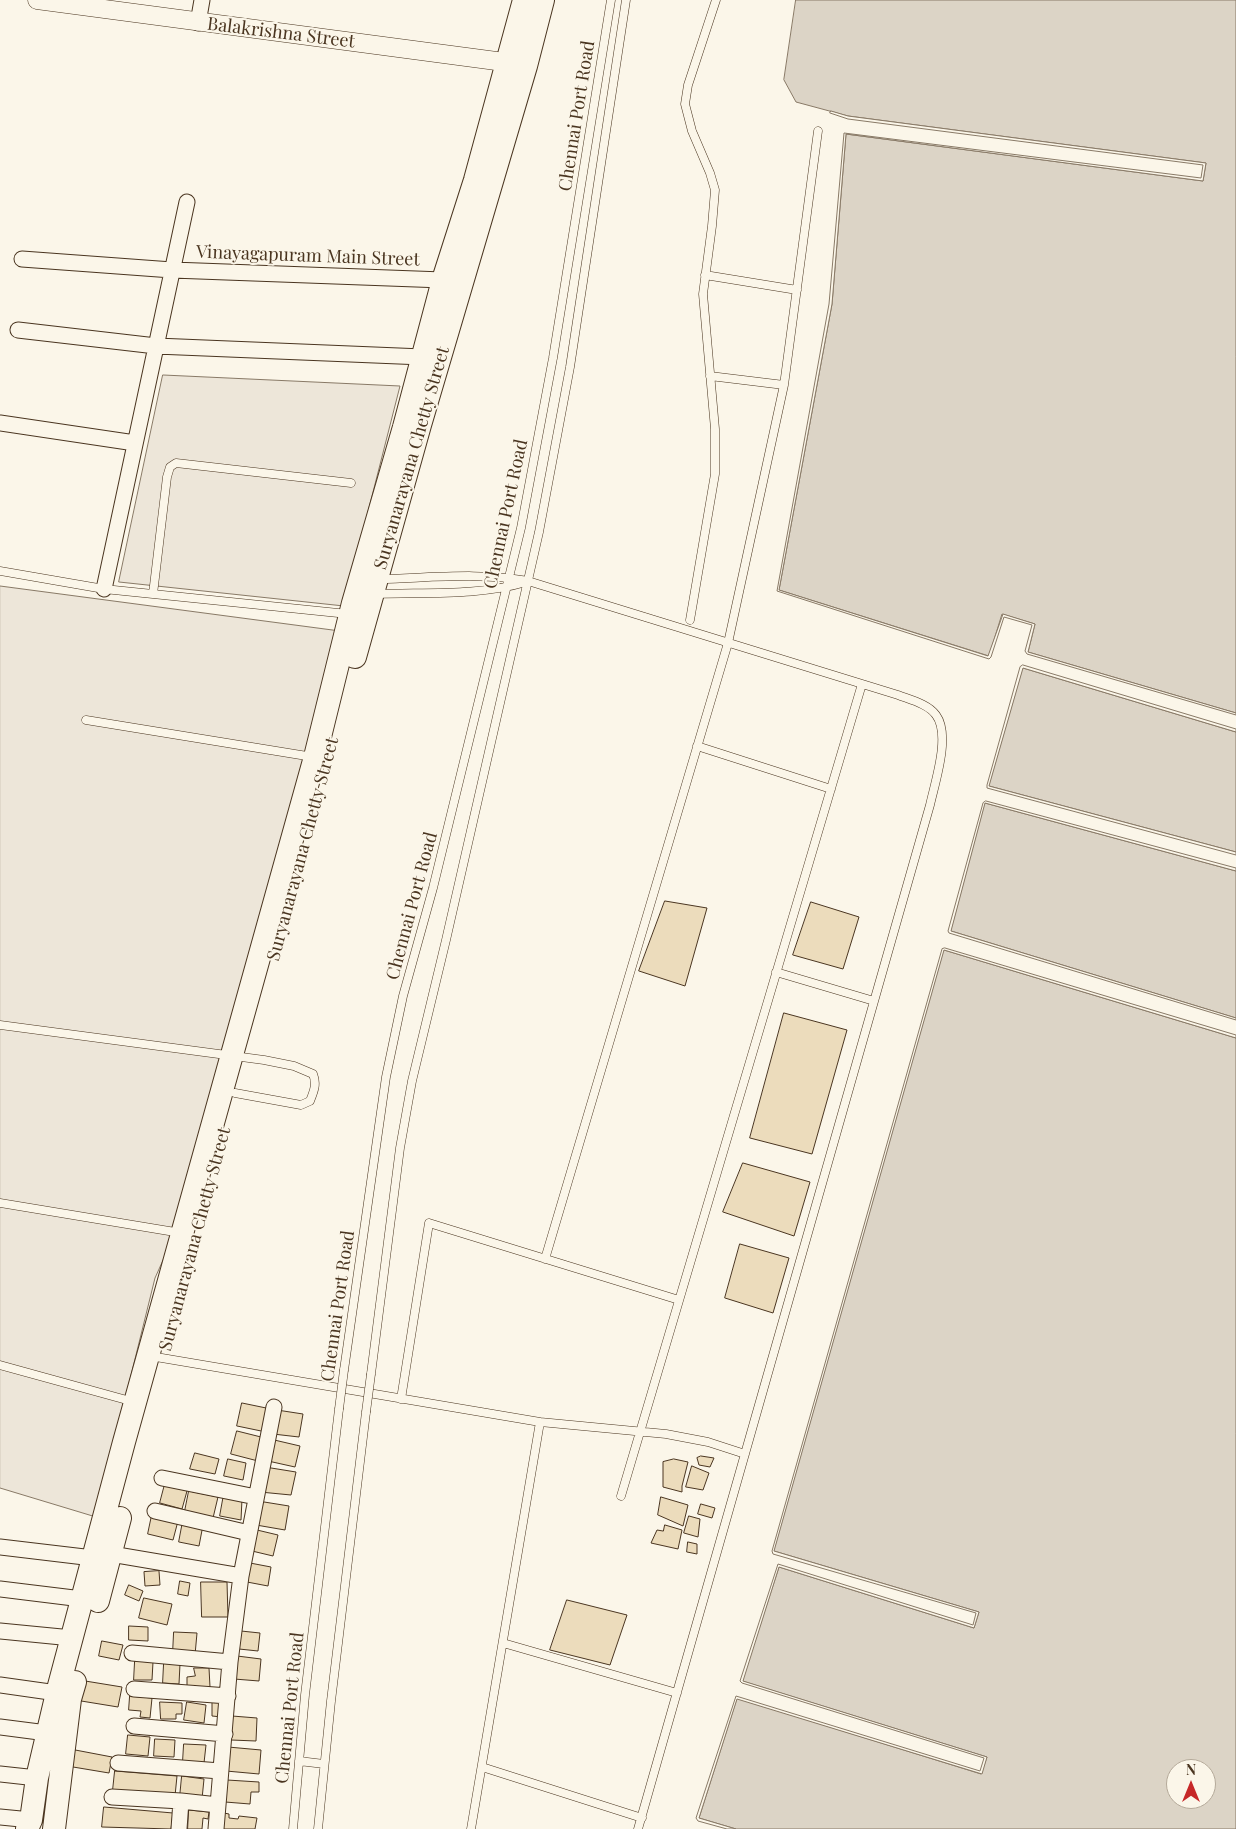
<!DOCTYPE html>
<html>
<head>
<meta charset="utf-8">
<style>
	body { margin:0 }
	#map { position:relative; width:1236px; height:1829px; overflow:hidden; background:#fbf6e9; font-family:"Playfair Display",serif }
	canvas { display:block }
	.north { position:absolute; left:1166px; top:1759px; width:50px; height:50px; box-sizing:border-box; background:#fbf6e9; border:1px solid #b4a999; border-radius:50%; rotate:0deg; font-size:14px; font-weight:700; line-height:20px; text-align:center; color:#4a3520 }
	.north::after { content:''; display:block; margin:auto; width:18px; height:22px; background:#c62828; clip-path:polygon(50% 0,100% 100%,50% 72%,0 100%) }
</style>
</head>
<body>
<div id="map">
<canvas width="1236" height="1829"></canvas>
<div class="north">N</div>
</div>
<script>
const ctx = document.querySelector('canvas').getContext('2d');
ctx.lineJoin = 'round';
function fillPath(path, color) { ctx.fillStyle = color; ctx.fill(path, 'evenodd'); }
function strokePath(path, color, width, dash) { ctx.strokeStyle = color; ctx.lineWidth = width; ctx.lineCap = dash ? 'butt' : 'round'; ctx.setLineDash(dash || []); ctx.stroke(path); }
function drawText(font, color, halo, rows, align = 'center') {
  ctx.font = font + ' "Playfair Display",serif'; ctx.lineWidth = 4; ctx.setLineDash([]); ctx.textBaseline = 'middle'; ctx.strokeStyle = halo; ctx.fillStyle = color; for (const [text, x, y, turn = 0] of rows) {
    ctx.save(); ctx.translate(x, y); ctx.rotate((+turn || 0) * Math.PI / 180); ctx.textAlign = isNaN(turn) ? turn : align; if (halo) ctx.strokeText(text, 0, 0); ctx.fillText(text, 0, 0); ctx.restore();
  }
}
const green = new Path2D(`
	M163 375 400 386 344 606 119 582Z
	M0 586 340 631 186 1209 155 1278 96 1517 0 1488Z`);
const water = new Path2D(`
	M796 0H1236V713L1028 652 1035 624 1002 614 989 656 779 590 832 304 846 134 1203 181 1206 163 848 116 796 102 784 80Z
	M1023 668 1236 732V852L989 786Z
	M985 803 1236 871V1018L951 931Z
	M944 950 1236 1038V1829H736L699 1818 737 1698 981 1774 987 1757 742 1681 779 1567 974 1628 979 1612 774 1551ZM1176 1769H1206V1799H1176Z`);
const pier = new Path2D(`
	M831 111 848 116 1206 163 1203 181 846 134 832 304 779 590 988 656 1003 614 1035 624 1028 652 1236 713V715L1027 654 1025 651 1032 625 1004 617 991 657 989 659 777 591 829 304 844 133 1201 178 1203 165 848 119 830 113Z
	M1023 665 1236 729V732L1023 668 989 786 1236 852V855L987 788V785L1020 667Z
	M986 801 1236 868V871L985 803 951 931 1236 1018V1020L949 933 948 931 983 803Z
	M945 948 1236 1035V1038L944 950 774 1551 979 1612 974 1628 779 1567 743 1681 987 1757 982 1774 737 1699 699 1818 736 1829H727L698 1821 696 1818 736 1696 980 1771 984 1758 742 1683 740 1681 778 1564 973 1625 976 1613 773 1554 772 1551 942 949Z`);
const building = new Path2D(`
	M665 901 707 908 685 986 639 971Z
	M811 902 859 917 843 969 793 955Z
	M784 1013 847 1030 812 1154 750 1138Z
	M743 1163 810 1182 794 1236 723 1212Z
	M740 1244 789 1258 773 1313 725 1298Z
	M242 1403 271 1409 266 1432 237 1426Z
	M277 1410 303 1414 299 1437 273 1434Z
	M237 1431 265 1438 258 1461 231 1454Z
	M270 1439 300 1446 295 1467 268 1461Z
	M195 1453 219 1459 215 1474 190 1469Z
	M701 1456 714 1458 710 1467 699 1465 697 1458Z
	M228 1459 246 1463 243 1480 224 1476Z
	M674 1459 688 1462 682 1486V1492L663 1487V1462Z
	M692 1466 709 1473 703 1490 686 1487Z
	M265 1467 296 1472 291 1495 260 1492Z
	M165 1484 187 1491 182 1509 160 1503Z
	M189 1491 218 1497 213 1518 185 1511Z
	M224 1494 242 1499 241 1520 220 1516Z
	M661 1497 688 1505 683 1526 658 1515Z
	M258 1501 289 1506 285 1530 256 1525Z
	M701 1504 715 1508 712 1518 698 1514Z
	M152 1515 178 1521 173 1540 148 1534Z
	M689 1516 700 1519 698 1537 684 1533Z
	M183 1521 203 1525 199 1546 179 1542Z
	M665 1525 682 1530 678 1549 651 1543 657 1530 663 1531Z
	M257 1530 278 1535 273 1556 252 1551Z
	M688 1542 697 1544V1554L687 1552Z
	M250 1563 271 1567 268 1586 247 1582Z
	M159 1571 160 1585 145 1586 144 1572Z
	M180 1581 190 1583 188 1596 178 1594Z
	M201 1582H227L228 1617H202Z
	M129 1585 143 1591 139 1601 125 1595Z
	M144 1598 172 1604 167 1625 139 1618Z
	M567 1600 627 1615 610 1665 550 1650Z
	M129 1626 148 1627V1641L129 1640Z
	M241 1631 260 1633 258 1651 239 1649Z
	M174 1632 197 1633 195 1655 173 1653Z
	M102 1641 123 1645 119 1660 99 1656Z
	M237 1656 261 1659 259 1681 234 1679Z
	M135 1661 153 1662 152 1680H134Z
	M164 1663 180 1664 179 1684 163 1683Z
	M194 1668H209L210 1687 187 1688V1677L195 1676Z
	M79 1680 122 1687 118 1707 75 1700Z
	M130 1696 152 1698 150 1718 140 1717 141 1711 129 1710Z
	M207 1697 223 1700 222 1717 212 1716V1702H207Z
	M160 1702 182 1703V1714H176V1719H161Z
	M187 1702 206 1705 204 1723 184 1720Z
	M232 1716 257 1718 256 1741 231 1740Z
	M128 1735 150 1737 148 1756 126 1754Z
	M155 1739 175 1740 174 1757 154 1756Z
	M184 1744 206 1745 204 1763 183 1761Z
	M228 1747 261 1750 259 1774 226 1771Z
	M70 1749 112 1757 109 1773 67 1766Z
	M115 1771 177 1776 175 1796 113 1790Z
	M182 1776 204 1779 202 1799 180 1797Z
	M227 1780 259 1782V1792H251L250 1804 225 1802Z
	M104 1807 173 1813 171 1829 102 1827Z
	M189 1810 209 1812 208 1819 203 1818 202 1829H188Z
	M224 1813 229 1814V1818L238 1819 239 1816 257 1818 255 1829H221Z`);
const service = new Path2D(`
	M705 275 797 290
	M710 376 784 385
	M0 571 104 589 348 614
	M380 579C428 578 482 572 528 581L898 695C911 700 928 704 936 715 951 735 935 782 930 805L638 1829
	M153 594 167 477 170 467 176 463 351 483
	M376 594C424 592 480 596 526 582
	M690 620 715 474V429L703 294 712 226 715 190 710 173 692 131 685 104 688 85 716 0
	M86 720 313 757
	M697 746 831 789
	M776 972 874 1001
	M0 1025 264 1060 294 1066 313 1074C317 1084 314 1091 310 1101L301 1105 235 1093
	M0 1203 181 1233
	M545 1259 728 643 784 385 818 131
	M150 1356 540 1422 666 1434 708 1442 745 1454
	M0 1365 134 1402
	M344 1370 386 1077 403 996 433 888 521 528 553 358 611 0
	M371 1374 400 1148 412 1081 446 940 539 532 570 367 626 0
	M401 1399 429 1223 679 1300
	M621 1496 862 684
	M503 1643 677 1693
	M299 1761 324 1764
	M482 1767 642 1818
	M293 1829 305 1695 339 1409
	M318 1829 331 1701 366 1412
	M471 1829 540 1422`);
const minor = new Path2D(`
	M198 23 202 0
	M22 259 172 270 443 280
	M18 330 156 346 423 357
	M0 423 135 443
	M104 589 187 202
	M162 1478 256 1497
	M155 1511 249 1533
	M0 1547 93 1558
	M111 1554 241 1576
	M0 1589 82 1599
	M0 1631 72 1638
	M132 1653 230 1662
	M0 1685 57 1693
	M134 1689 228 1696
	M134 1726 225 1734
	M0 1727 47 1733
	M118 1763 220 1771
	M0 1774 37 1778
	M112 1797 181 1801 218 1805
	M0 1817 31 1820
	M179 1829 181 1801
	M216 1829 230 1662 241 1576 274 1407`);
const tertiary = new Path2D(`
	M37 0 519 64`);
const primary = new Path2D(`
	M355 657 420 425 526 66 543 0
	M98 1601 120 1518
	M27 1829 31 1820 37 1778 57 1693 124 1442 315 757 353 603 404 427 443 280 475 180 524 0
	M54 1829 70 1699 75 1682`);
const serviceBridge = new Path2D(`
	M339 1409 344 1370
	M366 1412 371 1374`);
const streetNames = [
	["Balakrishna Street",281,33,7],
	["Chennai Port Road",577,116,-81],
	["Vinayagapuram Main Street",308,256,2],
	["Suryanarayana Chetty Street",412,458,-74],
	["Chennai Port Road",506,514,-78],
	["Suryanarayana Chetty Street",303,849,-75],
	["Chennai Port Road",412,906,-75],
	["Suryanarayana Chetty Street",195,1239,-75],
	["Chennai Port Road",338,1306,-82],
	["Chennai Port Road",290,1708,-84]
];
fillPath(green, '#ede6d9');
strokePath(green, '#887966', 1);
fillPath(water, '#dcd4c6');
strokePath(water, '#887966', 1);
fillPath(pier, '#fbf6e9');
strokePath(pier, '#887966', 1);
fillPath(building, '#ecdcbc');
strokePath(building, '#4a3520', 1);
strokePath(service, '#4a3520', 9);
strokePath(minor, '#4a3520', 17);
strokePath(tertiary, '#4a3520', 19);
strokePath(primary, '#4a3520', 24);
strokePath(service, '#fbf6e9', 8);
strokePath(minor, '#fbf6e9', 15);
strokePath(tertiary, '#fbf6e9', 18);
strokePath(primary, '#fbf6e9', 22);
strokePath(serviceBridge, '#4a3520', 9, []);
strokePath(serviceBridge, '#fbf6e9', 8);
drawText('18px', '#4a3520', '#fbf6e9', streetNames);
</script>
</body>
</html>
